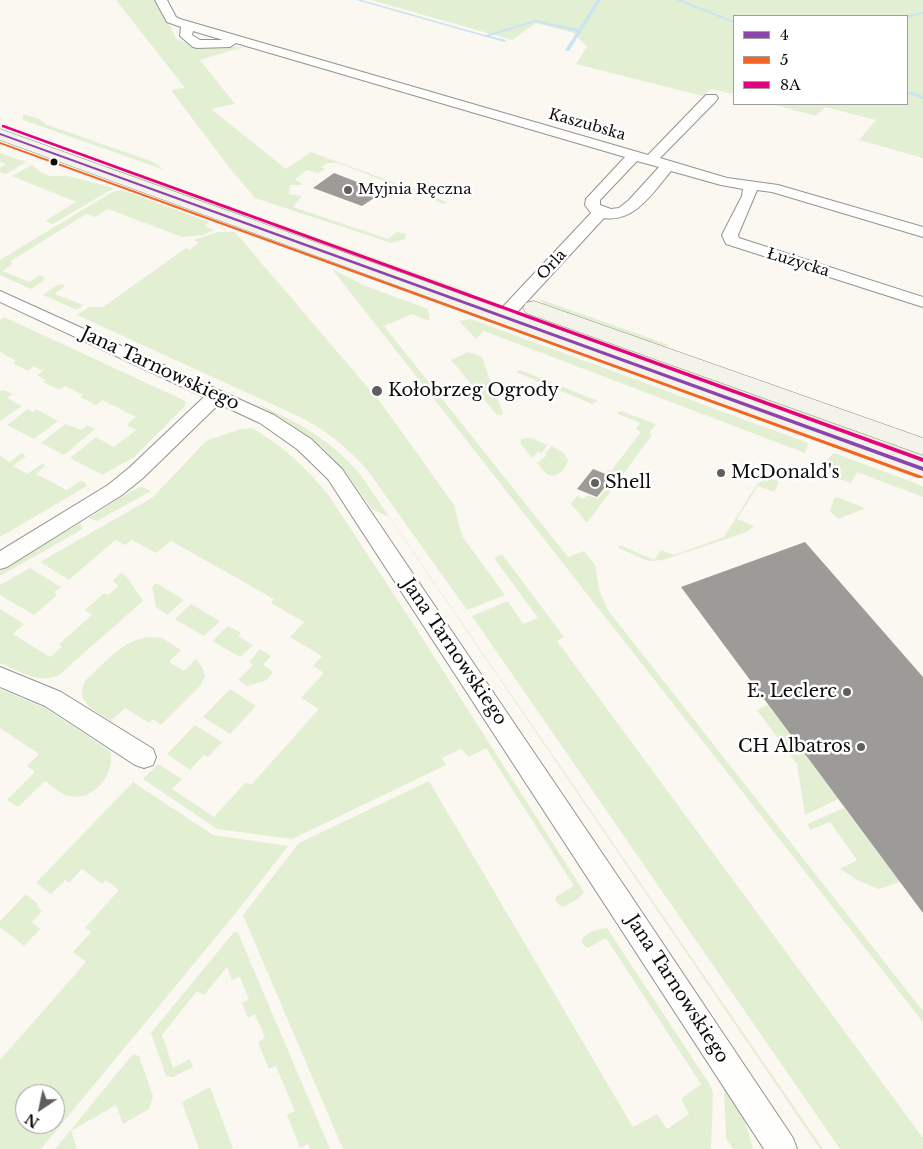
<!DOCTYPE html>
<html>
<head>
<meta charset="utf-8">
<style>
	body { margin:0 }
	#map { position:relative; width:923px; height:1149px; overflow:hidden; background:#faf8f1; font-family:"Libre Baskerville",serif }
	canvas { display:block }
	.legend { position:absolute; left:733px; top:15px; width:175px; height:90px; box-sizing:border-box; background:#fff; border:1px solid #9e9e9e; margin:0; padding:6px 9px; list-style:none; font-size:15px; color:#0d0d0d }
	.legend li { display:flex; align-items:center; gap:10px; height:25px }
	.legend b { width:25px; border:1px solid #9e9e9e }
	.north { position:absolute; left:15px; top:1084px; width:50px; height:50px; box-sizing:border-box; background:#fff; border:1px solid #9e9e9e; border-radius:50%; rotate:214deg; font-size:14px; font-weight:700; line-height:20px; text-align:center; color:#0d0d0d }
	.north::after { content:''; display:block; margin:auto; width:18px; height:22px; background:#605f5d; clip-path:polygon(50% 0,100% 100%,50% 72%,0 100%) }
</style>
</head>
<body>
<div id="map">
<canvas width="923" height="1149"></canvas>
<ul class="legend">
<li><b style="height:6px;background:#8e44ad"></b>4</li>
<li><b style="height:6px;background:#f26522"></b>5</li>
<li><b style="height:6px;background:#e5007d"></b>8A</li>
</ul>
<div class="north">N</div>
</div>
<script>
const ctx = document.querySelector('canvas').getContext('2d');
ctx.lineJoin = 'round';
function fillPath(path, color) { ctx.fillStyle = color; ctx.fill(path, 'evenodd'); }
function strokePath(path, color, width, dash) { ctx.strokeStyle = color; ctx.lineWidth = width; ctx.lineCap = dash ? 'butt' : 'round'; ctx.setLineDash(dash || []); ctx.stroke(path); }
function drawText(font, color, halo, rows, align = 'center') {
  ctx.font = font + ' "Libre Baskerville",serif'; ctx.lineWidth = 5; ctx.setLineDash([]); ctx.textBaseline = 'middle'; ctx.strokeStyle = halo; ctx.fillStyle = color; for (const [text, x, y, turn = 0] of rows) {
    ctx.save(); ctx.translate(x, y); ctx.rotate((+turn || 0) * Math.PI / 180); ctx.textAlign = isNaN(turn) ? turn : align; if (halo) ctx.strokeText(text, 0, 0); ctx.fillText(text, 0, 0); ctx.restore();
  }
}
const green = new Path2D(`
	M116 0H157L177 40C188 43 196 46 208 47 231 48 240 44 264 51L249 47 240 48 200 60 235 104 211 109 286 169 311 152 447 202 444 204 338 163H328L321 167 325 169 318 173 307 170 295 179 303 185H290L289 194 302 196 293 207 388 239 397 232 406 234 405 239 391 243 255 198 232 171 179 101 171 90 185 88Z
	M371 0H923V158L859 140 876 120 825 107 816 116 771 104H907V16H734V94L711 89 703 96 576 64 587 47 574 33 536 23 512 40Z
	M23 114 39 119 45 124 151 161 165 170 23 120Z
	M0 153 26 162 6 174 0 172V168L6 164 0 162Z
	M32 165 40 172 50 176H68L114 188 53 224 45 221 76 202 12 176Z
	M99 165 141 174 243 211 247 215 245 217Z
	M122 190 209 222 205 226 214 230 203 235 182 237 108 209 95 217 86 214 11 261 12 264 3 271 29 282 40 275 44 277 43 281 31 289 0 275V260L112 192Z
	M275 222 473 293 469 297 276 228 273 223Z
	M218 232H235L381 403 454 505 462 536 505 595 467 610 368 471C348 448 325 429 298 416L77 315 89 307H103L186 248 190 250 199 242 194 240Z
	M332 269 363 285 428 309 430 321 412 314 384 326 568 557 584 551 595 565 599 589 607 609 923 1011V1022Z
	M63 284 65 286 55 294 83 305 77 310 43 295 57 285Z
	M537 298 669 345 664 347 544 304Z
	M530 315 923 455V462L529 319 528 318Z
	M4 317 181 399 185 401V406L134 457 104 474H101L70 458 96 437 114 447 136 430 127 425 136 417 102 400 96 405 80 397 83 395 65 386 59 390 43 382 46 380 37 375 43 371 34 366 28 371 13 363 16 361 0 352V320Z
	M471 319 808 443 805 453 484 331 476 339 459 321Z
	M468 352 482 357 492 385 488 386 489 391 494 390 503 413 502 415H497L451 360Z
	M519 370H520L598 401 592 404 516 372Z
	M4 390 13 394 7 398 22 406 0 421V391Z
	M258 405C265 406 272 411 279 414 310 429 337 447 360 474L823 1149H820L389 517 372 509 344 470 324 449 287 422Z
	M28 409 33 412 36 409 58 421 34 439 7 425Z
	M621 411 656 424 649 433 652 435 587 523 571 504 577 496 584 499 588 495 598 499 615 477 606 473 608 470 611 471 641 432 636 429 640 423 618 414V412Z
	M65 424 82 430 87 425 95 429 64 455 41 443Z
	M252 428C283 446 307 468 329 496L414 625 584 892 578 899 563 907 560 906 555 899 557 896 574 886 486 748 469 757 461 749 442 758 446 765 292 839 217 829 143 779 158 764 182 779 172 789 214 817 246 782 251 785 319 709 301 698 324 673 313 666 322 656 290 637 304 622 271 603 274 599 171 541 156 553 132 540 125 545 115 540 69 580 40 562 152 498 206 441 241 429Z
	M528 438H531L548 445 541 453 538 452 532 458 520 443 522 439Z
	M551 446 563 452 568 460C566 469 556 481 546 473 543 471 540 466 537 463L547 455 545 454Z
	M21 453 26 456 13 466 27 474 43 463 45 466 36 474 67 490 80 481 85 482 87 486 0 537V456L10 462Z
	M834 453 923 486V497L857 472 851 483C840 479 826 476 825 462Z
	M770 479 776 480 779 483 774 492 758 486 737 519 754 526 747 532 663 560 648 561 618 548 620 545 654 560 661 550 674 555 724 537 757 484 763 480Z
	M142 487 151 491 97 521 89 518C99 512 134 487 142 487Z
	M837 497 862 507 864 509 838 519 830 511 834 499Z
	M80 523 83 529 0 576V571Z
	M502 554 564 637 557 641 923 1138V1149H840L472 616 508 601 523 624 538 618 494 558Z
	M30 568 61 587 54 592 57 595 34 615 0 595V585Z
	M121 573 127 577 143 601 59 675C39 685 18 670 0 663V609L24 624 13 634 50 657 62 647 59 644 92 615 85 610 104 593 108 595 119 586 112 581Z
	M156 583 184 600 167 615 156 607 152 587Z
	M191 604 220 621 204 636 175 619Z
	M228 626 241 633 238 636 253 645 240 657 212 641Z
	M151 637 162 638 181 650 169 662 184 671 196 659 202 667 205 676 201 685 161 725 153 719 149 723 125 708 111 721C96 711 72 701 86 680 105 663 124 638 151 637Z
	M260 649 271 656 263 665 273 672 267 680 248 686 238 680 253 665 249 662Z
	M0 689 45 708 110 751C116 774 93 802 69 796 60 794 53 786 45 781L18 807 7 800 35 772 27 766 39 754 0 728Z
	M230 689 256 706 230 734 203 717Z
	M768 705 838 799 805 815 797 764 757 710Z
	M195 725 222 742 208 757 204 755 190 770 167 754Z
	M429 781 633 1127 657 1114 667 1129 689 1114 681 1099 701 1084 606 938 588 948 584 946 581 940C586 932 598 929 607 928L710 1085 713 1093 711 1149H343L243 915 299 843Z
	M133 782 213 835 288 846 235 914 41 1149H0V1060L86 962 73 952 91 932 85 928 119 890 106 880 102 884 82 869 69 883 65 880 51 894 36 883ZM25 1094H55V1124H25Z
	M844 808 900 882 879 889 861 882 840 869 857 860 830 822 810 830 807 824Z
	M26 894 38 904 37 906 42 911 32 922 40 929 24 946 0 927V921Z
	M234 932 238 933 330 1149H310L308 1144 300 1148 287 1115 295 1111 276 1066 269 1069 258 1042 265 1038 255 1014 248 1018 242 1003 249 999 240 977 232 980 227 967 204 995 197 991 162 1035 173 1068 190 1059 193 1067 173 1077 166 1076 151 1033Z
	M133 1054 139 1056 153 1096 149 1109 123 1124 116 1105 71 1131 77 1149H55Z
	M210 1087 233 1149H199L182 1102Z
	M724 1087 743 1115 753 1149H733L726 1138Z`);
const stream = new Path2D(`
	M356 0H362L485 35 535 20 579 29 597 0H601L569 51H567L565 50 577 32 535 22 490 36 506 40V41L504 42Z
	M676 0H682L734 21V23Z
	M923 12V14L907 18V16H905Z
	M907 90 923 96V99L907 93Z`);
const building = new Path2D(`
	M334 173 383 192 362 206 313 188Z
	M593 469 613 477 597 497 577 489Z
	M805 542 923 677V913L681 587Z`);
const street = new Path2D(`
	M155 0H167L176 17 180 19 648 155 706 95H716L718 98 716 101 660 158 727 178 778 185 923 227V237L772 192 757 190 738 235 739 238 923 297V307L726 244 722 235 742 196 743 189 721 185 671 171C654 191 635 223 604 218L509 321 503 322 497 321 495 317 497 313 591 213 585 205 586 199 625 157 236 43 230 47 197 48 193 47 180 36 181 27 167 22ZM193 31 223 40H200L192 35ZM637 161 659 167 629 200 619 208 611 209 600 205V200Z
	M0 291 274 415 311 439 342 469 627 890 793 1138 797 1149H764L328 479 297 449 260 423 219 404 143 478 122 495 7 567 0 569V551L108 485 129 468 204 397 0 302Z
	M0 667 61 692 153 749 156 757 153 765 144 768 135 765 45 706 0 687Z`);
const secondary = new Path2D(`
	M0 129 923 460V478L0 140Z
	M534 301 923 438V455L526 313 523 308 526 303Z`);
const bus1 = new Path2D(`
	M0 133 923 467V471L0 135Z`);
const bus2 = new Path2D(`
	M0 142 922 476 923 477 922 478H918L0 144Z`);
const bus3 = new Path2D(`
	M2 125H4L923 458V462L2 127Z`);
const markers = [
	[54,162,4.5,"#0d0d0d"],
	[348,190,5,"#605f5d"],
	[377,391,6,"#605f5d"],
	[721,473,5,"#605f5d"],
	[595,483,5,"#605f5d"],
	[847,692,5,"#605f5d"],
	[861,747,5,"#605f5d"]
];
const farStreetnames = [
	["Kaszubska",587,125,16],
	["Łużycka",798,263,17],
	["Orla",552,265,-47]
];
const farPoinames = [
	["Myjnia Ręczna",358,190]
];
const streetNames = [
	["Jana Tarnowskiego",160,369,25],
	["Jana Tarnowskiego",454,652,56],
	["Jana Tarnowskiego",677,989,57]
];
const poiNames = [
	["Kołobrzeg Ogrody",388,391],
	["McDonald's",731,473],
	["Shell",605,483],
	["E. Leclerc",837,692,"right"],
	["CH Albatros",851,747,"right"]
];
fillPath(green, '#e3efd2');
fillPath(stream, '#c9e4f3');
fillPath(building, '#9d9b97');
strokePath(street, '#949390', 2);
strokePath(secondary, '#8a8986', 1);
fillPath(street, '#fefefd');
fillPath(secondary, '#f4f3e9');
fillPath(bus1, '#8e44ad');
fillPath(bus2, '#f26522');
fillPath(bus3, '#e5007d');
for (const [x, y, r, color] of markers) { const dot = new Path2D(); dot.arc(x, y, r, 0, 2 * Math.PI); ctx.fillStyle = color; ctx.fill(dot); strokePath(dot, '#fff', 2); }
drawText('15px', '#0d0d0d', '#fff', farStreetnames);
drawText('15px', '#0d0d0d', '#fff', farPoinames, 'left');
drawText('18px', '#0d0d0d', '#fff', streetNames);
drawText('18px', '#0d0d0d', '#fff', poiNames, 'left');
</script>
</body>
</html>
